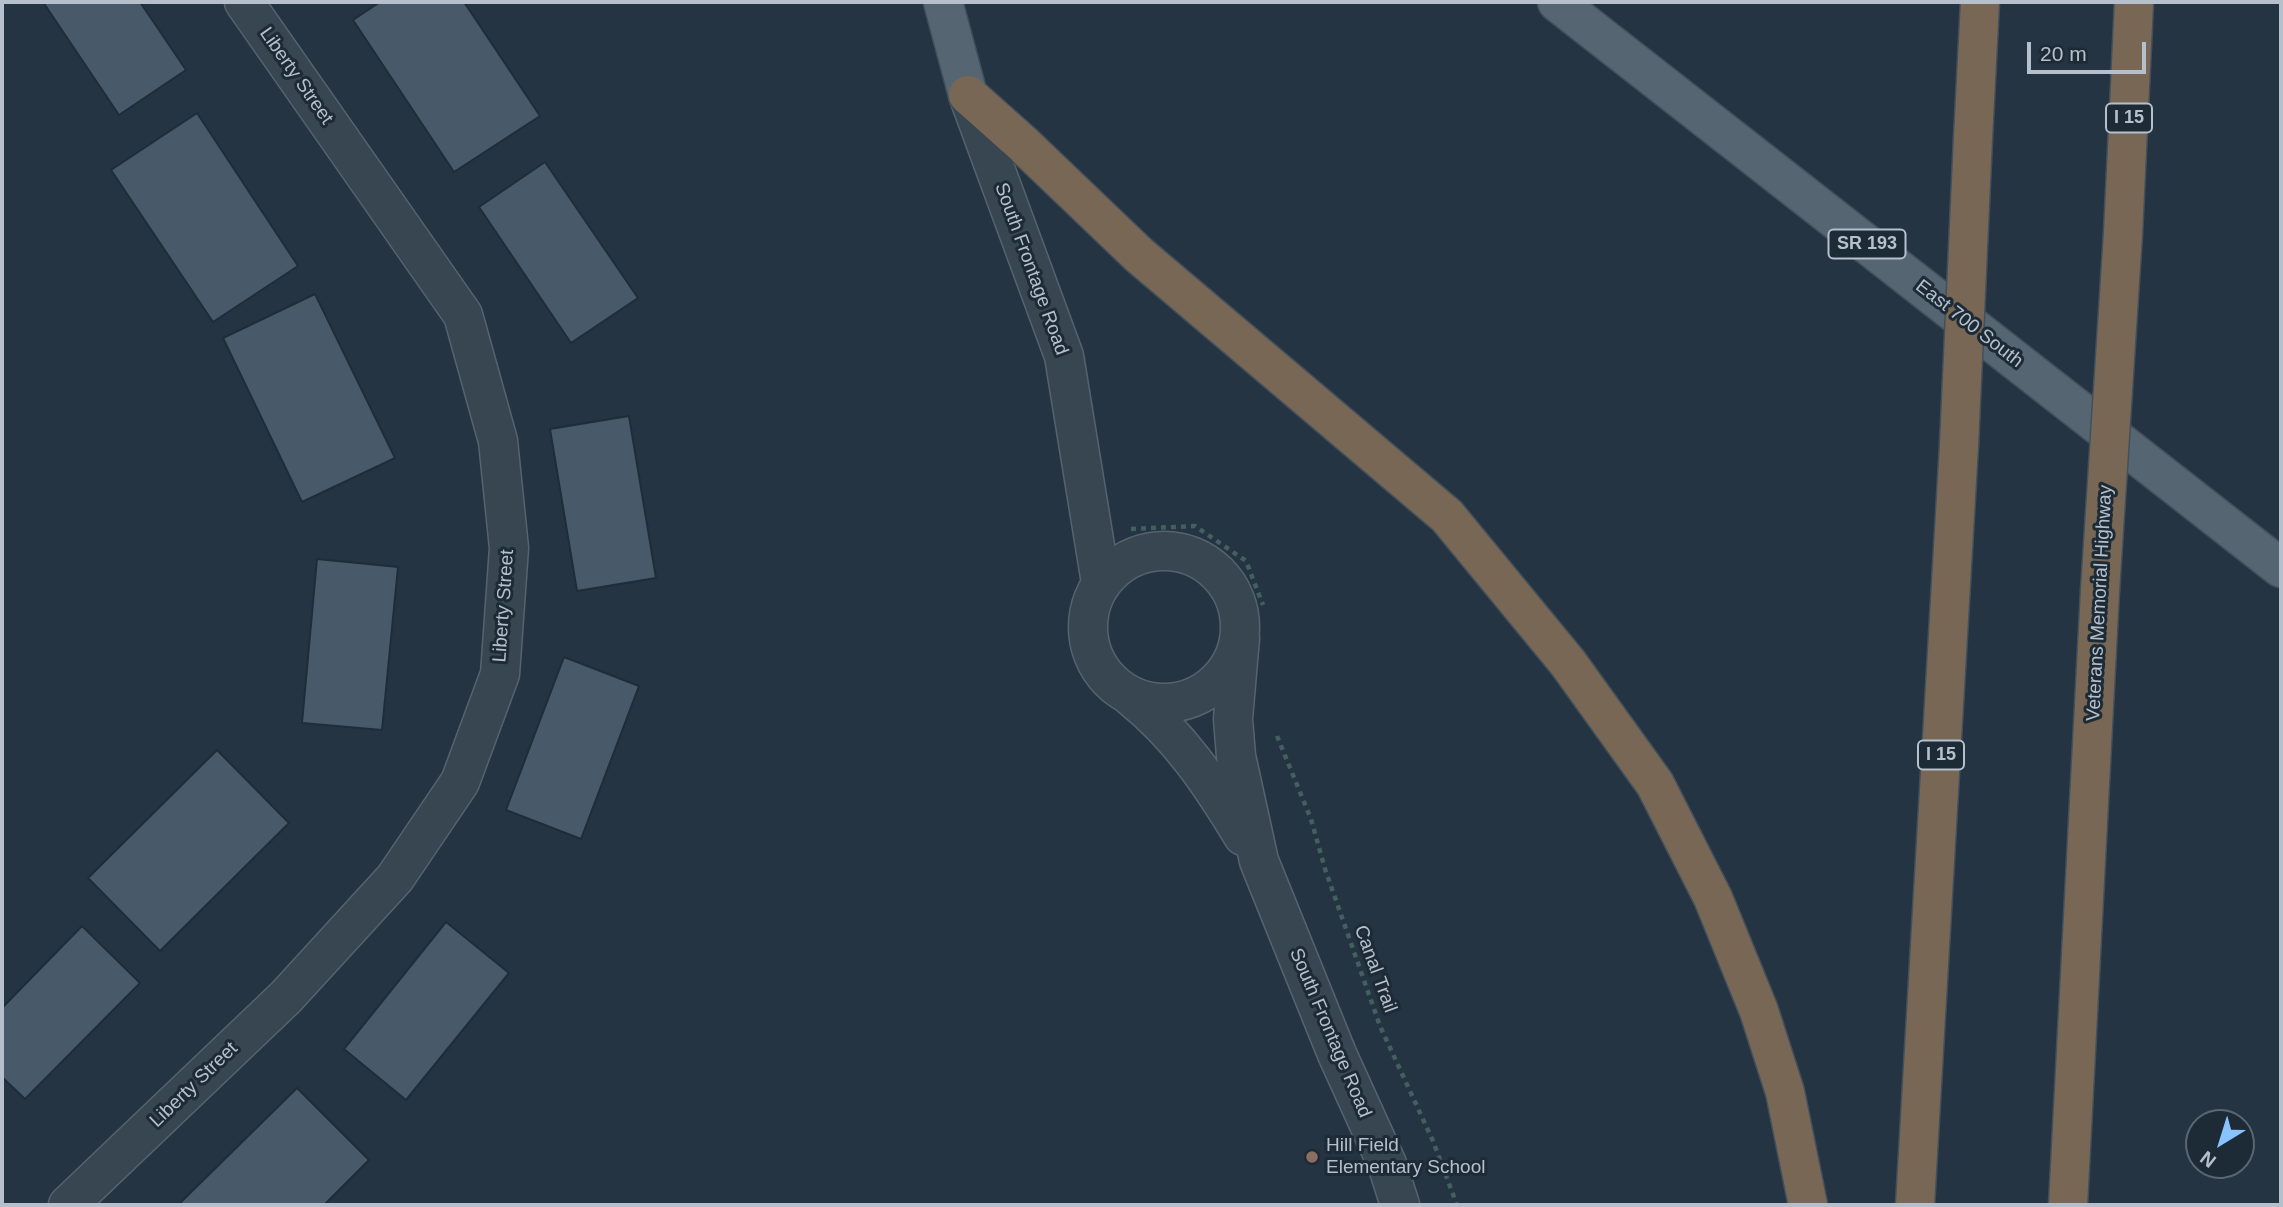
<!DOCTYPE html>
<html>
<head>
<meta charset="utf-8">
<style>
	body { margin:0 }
	#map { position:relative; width:2283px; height:1207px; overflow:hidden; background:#243442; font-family:Arial,sans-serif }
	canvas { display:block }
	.frame { position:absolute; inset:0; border:4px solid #b5c0cc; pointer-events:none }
	.north { position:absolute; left:2185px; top:1109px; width:70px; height:70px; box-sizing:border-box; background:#1d2b37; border:2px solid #5a6773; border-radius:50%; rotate:218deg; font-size:19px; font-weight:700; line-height:28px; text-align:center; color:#b5c0cc }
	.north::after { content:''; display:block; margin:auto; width:24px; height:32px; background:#88c2ff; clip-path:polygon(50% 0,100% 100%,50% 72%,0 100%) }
	.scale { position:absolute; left:2027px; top:42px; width:119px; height:32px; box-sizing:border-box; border:4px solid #b5c0cc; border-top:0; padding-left:9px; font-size:21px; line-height:24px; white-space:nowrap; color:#b5c0cc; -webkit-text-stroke:5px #1d2b37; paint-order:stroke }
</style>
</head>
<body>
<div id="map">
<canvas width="2283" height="1207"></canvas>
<div class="frame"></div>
<div class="north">N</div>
<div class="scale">20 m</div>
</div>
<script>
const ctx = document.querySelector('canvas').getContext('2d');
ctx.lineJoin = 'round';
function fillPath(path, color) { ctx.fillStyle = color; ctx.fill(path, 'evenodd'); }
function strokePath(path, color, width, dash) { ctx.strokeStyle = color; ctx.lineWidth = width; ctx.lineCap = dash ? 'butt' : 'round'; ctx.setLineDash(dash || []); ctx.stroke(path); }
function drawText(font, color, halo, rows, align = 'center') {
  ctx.font = font + ' Arial,sans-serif'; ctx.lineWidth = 6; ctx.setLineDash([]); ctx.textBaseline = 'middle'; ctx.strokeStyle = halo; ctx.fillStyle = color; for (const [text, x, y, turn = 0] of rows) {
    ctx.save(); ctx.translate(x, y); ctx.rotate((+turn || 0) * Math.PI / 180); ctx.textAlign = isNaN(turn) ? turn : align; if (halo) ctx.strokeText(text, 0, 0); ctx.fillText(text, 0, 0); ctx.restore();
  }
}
const building = new Path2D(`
	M43 2H140L186 70 119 115Z
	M380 2H464L540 116 454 172 353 20Z
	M197 113 298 266 213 322 111 170Z
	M545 162 638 298 571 343 479 207Z
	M315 294 395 458 302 502 223 338Z
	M629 416 656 578 577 591 550 429Z
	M317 559 398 567 382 730 302 723Z
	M564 657 639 686 581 839 506 810Z
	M217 750 289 823 160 951 88 878Z
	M446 922 509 973 406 1100 344 1049Z
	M82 926 140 983 25 1099 2 1077V1008Z
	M297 1088 369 1160 324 1205H178Z`);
const path = new Path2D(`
	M1131 529 1195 526 1246 561 1263 605
	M1277 736 1311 819 1325 869 1380 1026 1433 1141 1457 1205`);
const minor = new Path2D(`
	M968 95 1064 356 1101 583
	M1088 627a76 76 0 1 1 152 0a76 76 0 1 1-152 0Z
	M1240 638 1233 719 1236 756 1259 861 1337 1054 1387 1164 1400 1205
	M1130 696C1179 735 1211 783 1243 836
	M68 1205 286 997 395 878 460 782 500 674 509 548 498 441 463 315 244 2`);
const major = new Path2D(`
	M943 2 968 95
	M1557 2 2281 568`);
const highway = new Path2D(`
	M968 95 1023 144 1139 255 1447 516 1568 663 1655 784 1713 898 1759 1011 1785 1092 1808 1205
	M1973 138 1980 2
	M2123 234 2134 2
	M1915 1205 1959 445
	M2068 1205 2100 591`);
const highwayBridge = new Path2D(`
	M1959 445 1973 138
	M2100 591 2123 234`);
const markers = [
	[1312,1157,7,"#8d6e63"]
];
const shields = [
	[2129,118,46],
	[1867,244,77],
	[1941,755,46]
];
const shieldNames = [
	["I 15",2129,118],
	["SR 193",1867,244],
	["I 15",1941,755]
];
const streetNames = [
	["Liberty Street",296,76,55],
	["South Frontage Road",1031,269,70],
	["East 700 South",1969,324,38],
	["Veterans Memorial Highway",2100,603,-87],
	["Liberty Street",504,606,-86],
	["Canal Trail",1375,969,70],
	["South Frontage Road",1330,1033,67],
	["Liberty Street",194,1085,-44]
];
const poiNames = [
	["Hill Field",1326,1146],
	["Elementary School",1326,1168]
];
fillPath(building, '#485a69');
strokePath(building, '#1f2d39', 2);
strokePath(minor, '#56636f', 41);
strokePath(major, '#424f5b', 41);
strokePath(highway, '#43505c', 41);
strokePath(path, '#445f5f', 4.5, [5, 5]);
strokePath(minor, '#384652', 38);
strokePath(major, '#566572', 38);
strokePath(highway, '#796755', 38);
strokePath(highwayBridge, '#43505c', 41, []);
strokePath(highwayBridge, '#796755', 38);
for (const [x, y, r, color] of markers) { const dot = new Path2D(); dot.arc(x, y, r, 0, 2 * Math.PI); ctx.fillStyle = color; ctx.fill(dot); strokePath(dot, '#1d2b37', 2.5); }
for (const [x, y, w] of shields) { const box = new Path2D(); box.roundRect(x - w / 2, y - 14.5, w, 29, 5); ctx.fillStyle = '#1d2b37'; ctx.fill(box); strokePath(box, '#b5c0cc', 2); }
drawText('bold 18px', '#b5c0cc', null, shieldNames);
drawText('19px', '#b5c0cc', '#1d2b37', streetNames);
drawText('19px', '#b5c0cc', '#1d2b37', poiNames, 'left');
</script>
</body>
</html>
